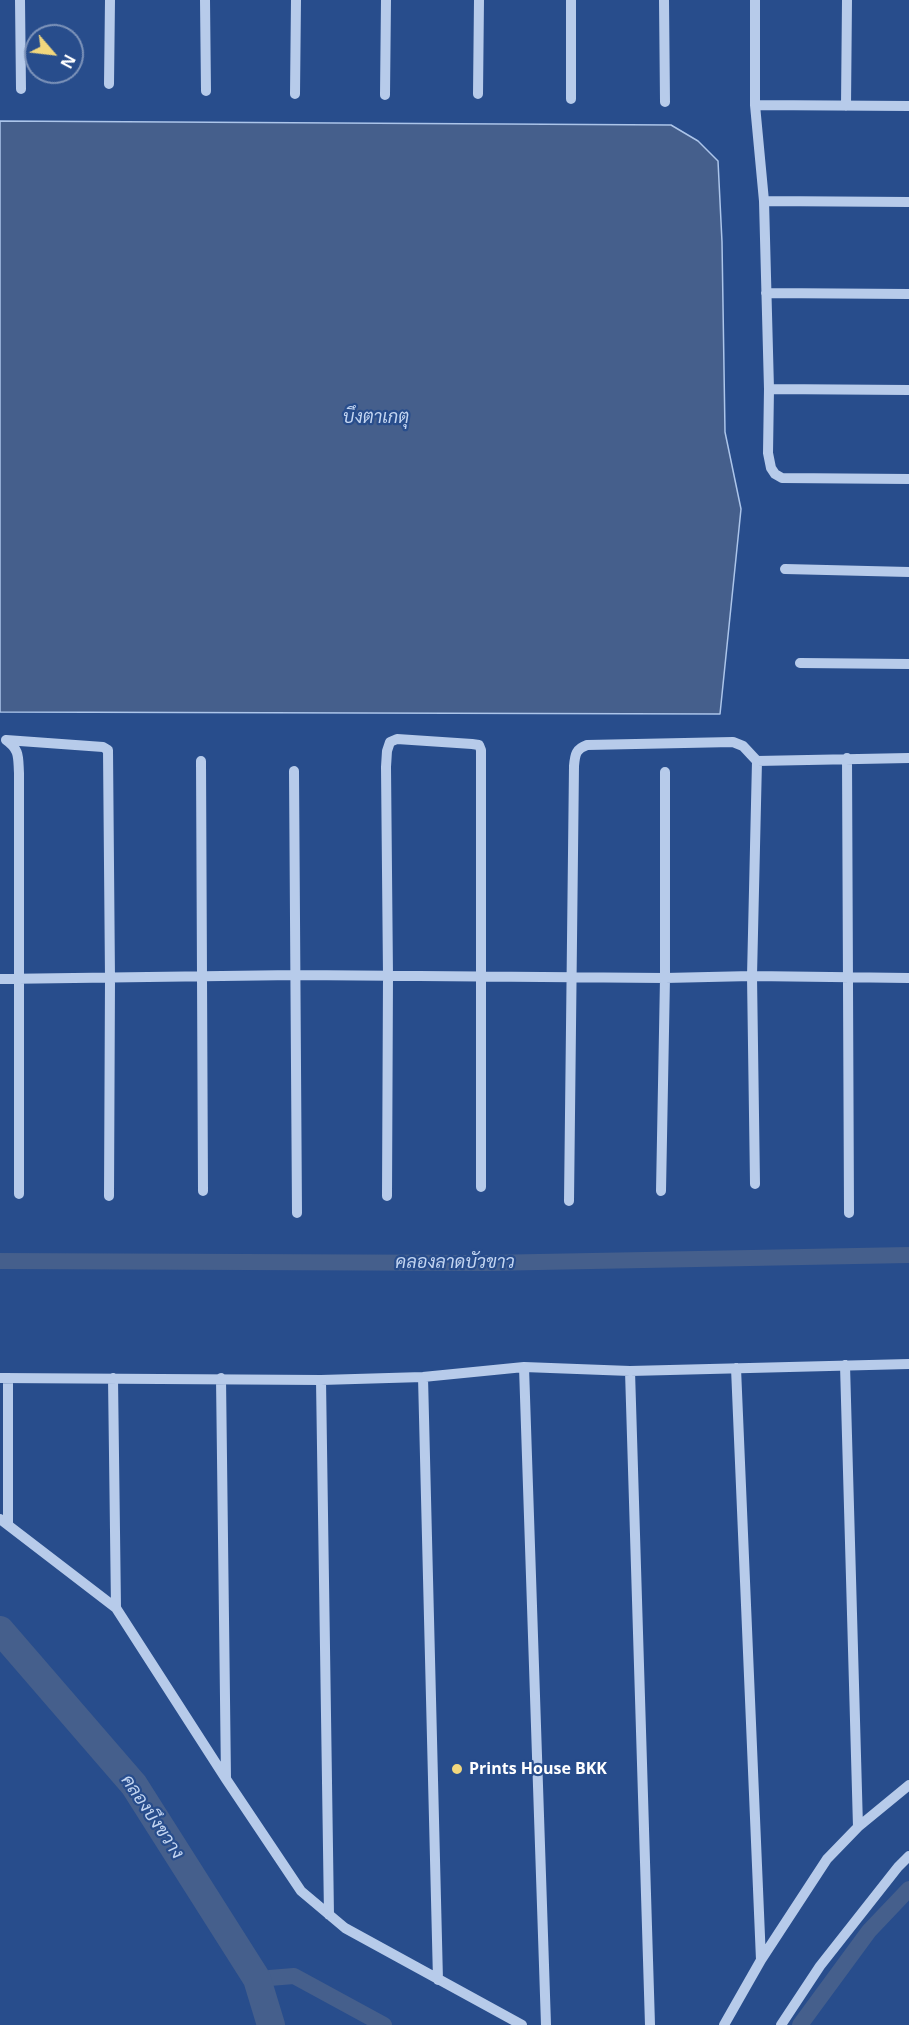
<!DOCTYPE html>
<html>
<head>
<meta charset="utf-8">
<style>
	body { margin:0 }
	#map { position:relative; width:909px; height:2025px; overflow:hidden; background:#284d8c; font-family:"Open Sans",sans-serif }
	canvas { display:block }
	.north { position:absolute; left:24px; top:24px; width:60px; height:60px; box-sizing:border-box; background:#284d8c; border:2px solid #7e94ba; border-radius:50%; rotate:118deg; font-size:16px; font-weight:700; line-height:24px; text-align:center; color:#fff }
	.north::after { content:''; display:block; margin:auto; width:21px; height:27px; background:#f2d77d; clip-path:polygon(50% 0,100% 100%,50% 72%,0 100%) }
</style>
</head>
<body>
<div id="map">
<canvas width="909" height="2025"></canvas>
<div class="north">N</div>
</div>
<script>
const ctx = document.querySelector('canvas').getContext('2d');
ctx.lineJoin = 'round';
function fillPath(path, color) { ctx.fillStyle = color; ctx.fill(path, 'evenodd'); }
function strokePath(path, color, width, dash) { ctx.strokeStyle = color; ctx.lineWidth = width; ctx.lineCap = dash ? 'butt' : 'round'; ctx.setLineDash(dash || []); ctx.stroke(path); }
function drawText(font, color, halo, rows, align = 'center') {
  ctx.font = font + ' "Open Sans",Sarabun,sans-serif'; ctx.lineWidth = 4.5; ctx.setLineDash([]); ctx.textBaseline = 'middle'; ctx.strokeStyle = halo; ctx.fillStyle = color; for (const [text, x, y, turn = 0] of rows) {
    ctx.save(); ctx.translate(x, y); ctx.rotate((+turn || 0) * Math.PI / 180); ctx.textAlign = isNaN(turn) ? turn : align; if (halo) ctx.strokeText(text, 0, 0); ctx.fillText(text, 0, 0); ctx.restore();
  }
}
const water = new Path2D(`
	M0 121 671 125 698 141 718 161 722 242 725 432 741 509 720 714 0 712Z`);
const canal = new Path2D(`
	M0 1261 486 1263 909 1255
	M257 1979 294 1976 384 2025
	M800 2025 869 1931 909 1889`);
const river = new Path2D(`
	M0 1630 134 1785 257 1979 271 2025`);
const minor = new Path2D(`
	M20 0 21 89
	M205 0 206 91
	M664 0 665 102
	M755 0V105L764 201 769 389 768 453 771 468 775 474 782 478 909 479
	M109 84 110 0
	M295 94 296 0
	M478 94 479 0
	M385 95 386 0
	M571 99V0
	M755 105 909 106
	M846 106 847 0
	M764 201 909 202
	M766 293 909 294
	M769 389 909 390
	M785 569 909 572
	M800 663 909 664
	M6 740 103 747 108 750 110 979 109 1196
	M6 740C20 750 18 757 19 773V1194
	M847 758 849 1213
	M201 761 203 1191
	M757 761 909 758
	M294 771 297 1213
	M0 979 296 975 665 978 752 976 909 978
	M661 1191 665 978V772
	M387 1196 388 976 386 767 387 751 390 742 397 739 472 744 479 745 481 750V1187
	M569 1201 574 766C575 754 576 749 587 745L733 742 743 746 757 761 752 976 755 1184
	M845 1365 858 1827
	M524 1367 546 2025
	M736 1368 761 1960
	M630 1371 650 2025
	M423 1377 438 1980
	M0 1378 321 1380 423 1377 524 1367 630 1371 909 1364
	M113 1378 116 1608
	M221 1378 226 1779
	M321 1380 329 1915
	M0 1519 116 1608 226 1779 301 1891 345 1928 522 2025
	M8 1525V1378
	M724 2025 761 1960 827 1859 858 1827 909 1785
	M781 2025 820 1966 898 1867 909 1856`);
const markers = [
	[457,1769,6,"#f2d77d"]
];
const poiNames = [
	["Prints House BKK",469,1769]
];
const waterNames = [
	["บึงตาเกตุ",376,418],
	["คลองลาดบัวขาว",455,1263],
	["คลองบึงขวาง",152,1817,56]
];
fillPath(water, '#455f8c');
strokePath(water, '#acc5ea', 1.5);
strokePath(canal, '#455f8c', 16);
strokePath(river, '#455f8c', 28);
strokePath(minor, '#b7cbea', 10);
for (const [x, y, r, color] of markers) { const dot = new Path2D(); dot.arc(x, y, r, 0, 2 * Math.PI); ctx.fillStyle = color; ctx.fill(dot); strokePath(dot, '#284d8c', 2); }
drawText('bold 16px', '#fff', '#284d8c', poiNames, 'left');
drawText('italic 18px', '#c3d5f1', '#284d8c', waterNames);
</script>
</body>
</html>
